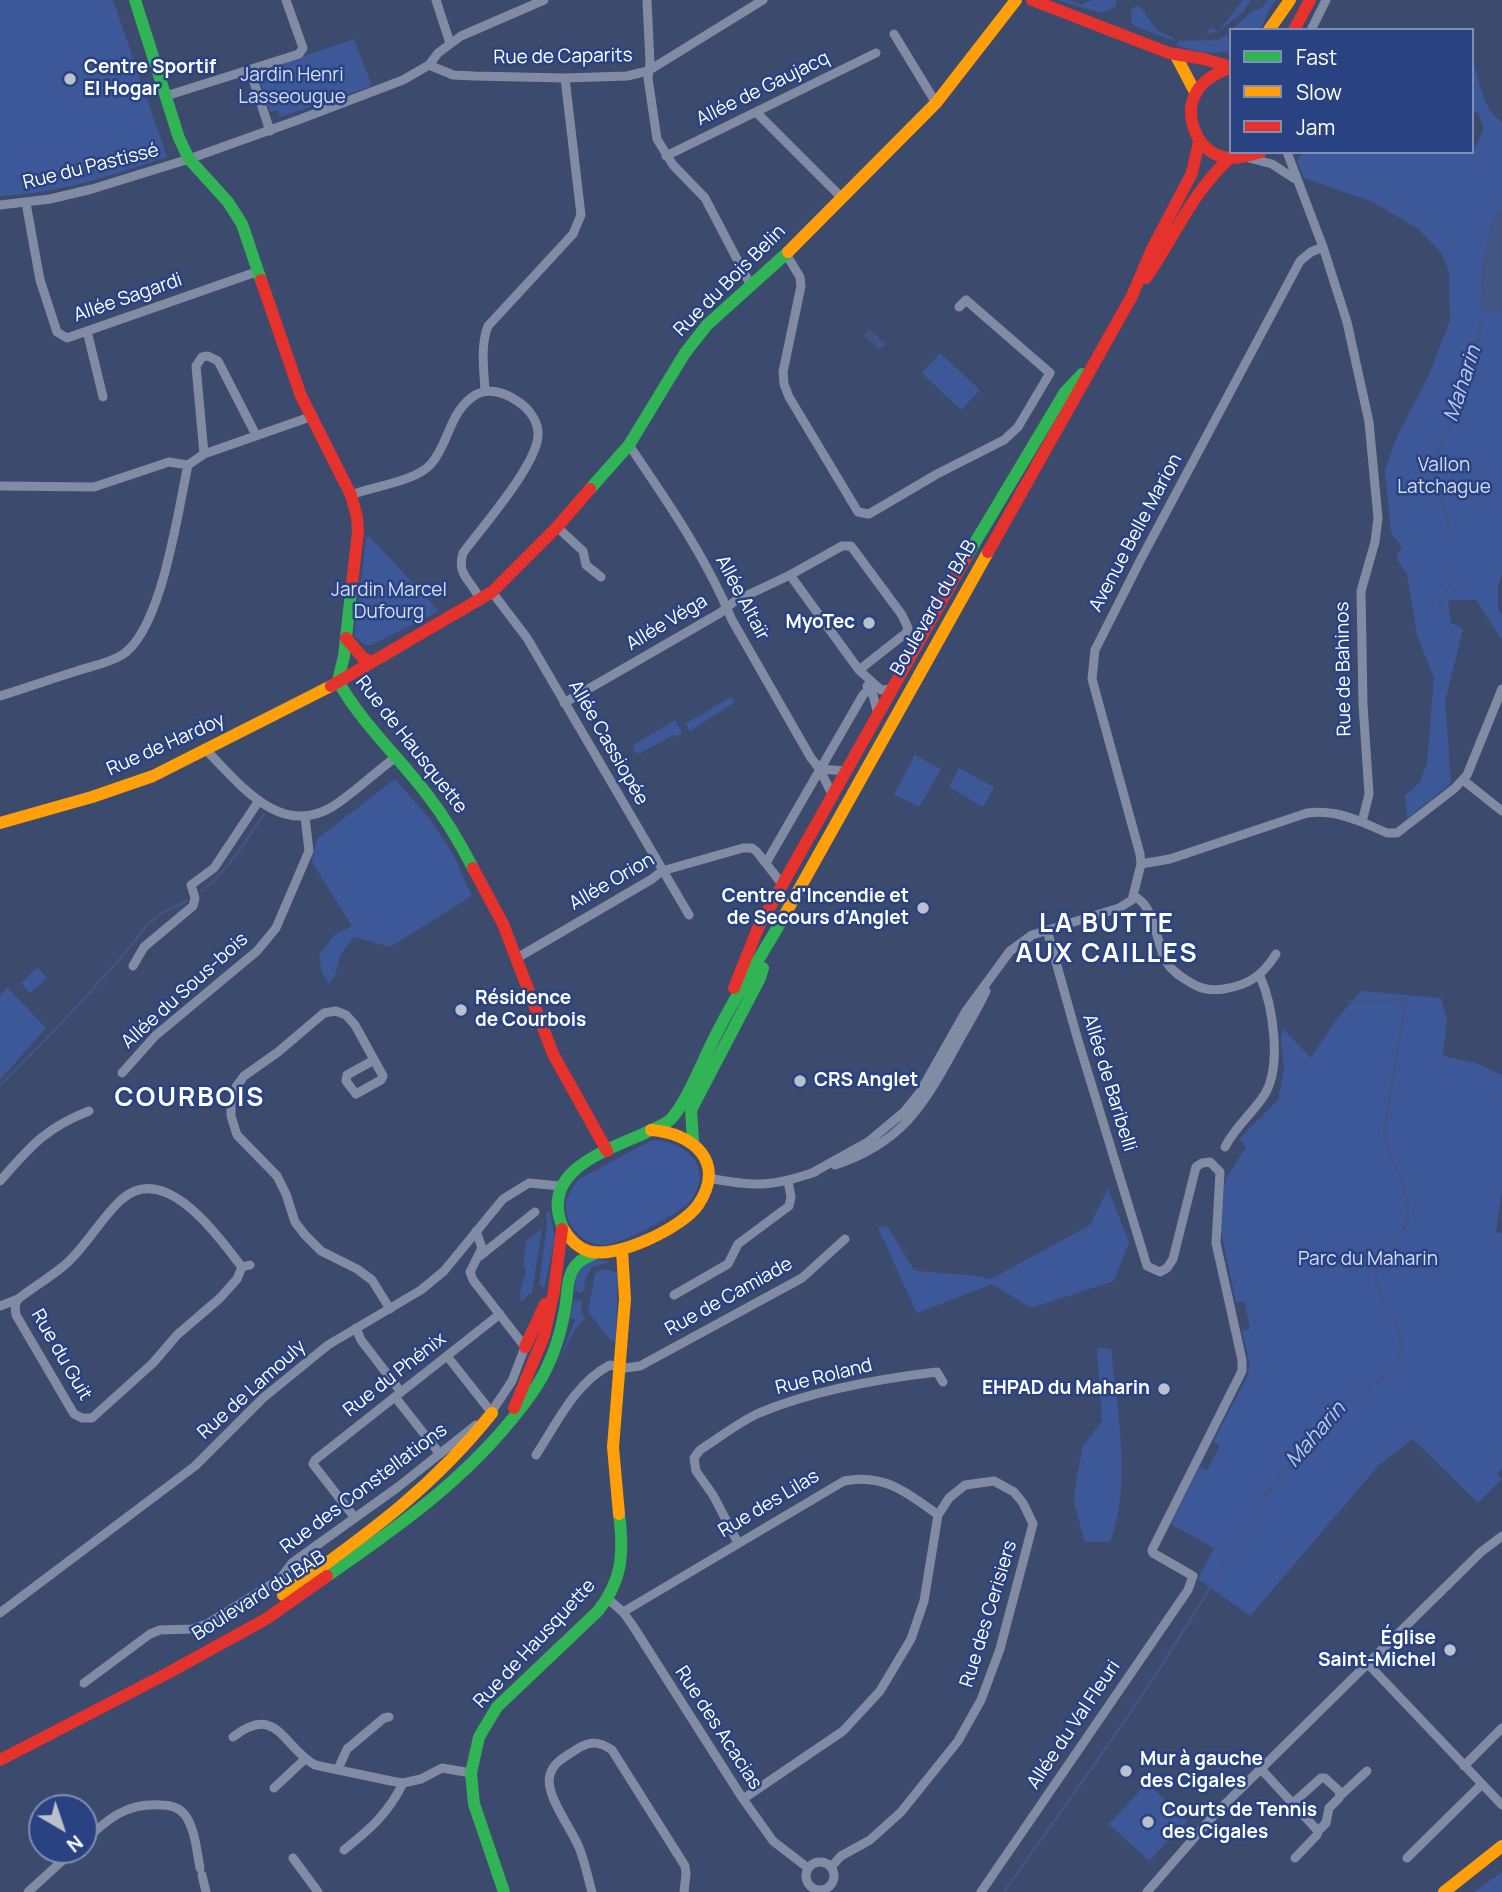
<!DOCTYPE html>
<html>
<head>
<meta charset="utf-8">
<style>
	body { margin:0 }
	#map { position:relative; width:1502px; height:1892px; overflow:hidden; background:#3c4a6e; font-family:Manrope,sans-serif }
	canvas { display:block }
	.legend { position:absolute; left:1229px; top:28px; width:245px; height:126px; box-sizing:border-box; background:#284282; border:2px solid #7e8eb4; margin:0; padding:9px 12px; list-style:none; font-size:21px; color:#fff }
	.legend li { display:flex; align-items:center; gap:14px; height:35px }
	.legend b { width:35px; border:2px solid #7e8eb4 }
	.north { position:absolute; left:28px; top:1794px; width:70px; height:70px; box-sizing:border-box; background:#284282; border:2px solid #7e8eb4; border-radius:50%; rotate:141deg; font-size:19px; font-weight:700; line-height:28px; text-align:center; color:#fff }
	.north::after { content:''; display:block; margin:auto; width:24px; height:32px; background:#bbc0cc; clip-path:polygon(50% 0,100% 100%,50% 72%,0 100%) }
</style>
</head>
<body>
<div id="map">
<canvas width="1502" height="1892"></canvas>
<ul class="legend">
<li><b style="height:9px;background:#30b455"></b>Fast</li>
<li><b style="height:9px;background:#ff9f0a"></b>Slow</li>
<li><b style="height:9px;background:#e5322d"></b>Jam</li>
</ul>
<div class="north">N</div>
</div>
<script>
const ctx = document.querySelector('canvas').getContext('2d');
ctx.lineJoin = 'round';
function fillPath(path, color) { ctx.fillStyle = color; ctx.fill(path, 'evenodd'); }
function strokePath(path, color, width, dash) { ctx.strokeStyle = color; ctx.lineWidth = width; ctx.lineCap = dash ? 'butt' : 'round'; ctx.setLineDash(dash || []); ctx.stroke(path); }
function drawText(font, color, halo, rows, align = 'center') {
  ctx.font = font + ' Manrope,sans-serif'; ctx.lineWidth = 5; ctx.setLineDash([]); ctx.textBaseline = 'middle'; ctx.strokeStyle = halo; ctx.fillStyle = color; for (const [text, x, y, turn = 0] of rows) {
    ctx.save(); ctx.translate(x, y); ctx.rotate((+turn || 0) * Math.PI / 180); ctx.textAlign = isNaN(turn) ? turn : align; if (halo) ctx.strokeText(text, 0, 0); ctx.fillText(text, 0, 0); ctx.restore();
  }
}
const green = new Path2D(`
	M0 0H113L167 157C108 176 62 193 0 196Z
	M1057 0H1071L1081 5 1092 0H1116V6L1102 13Z
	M1243 0H1251L1243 12 1219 31 1206 34 1211 27 1218 32Z
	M1267 0H1276C1268 10 1266 20 1259 30H1232L1252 11 1262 8Z
	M1137 6 1141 8 1158 31 1174 38 1173 40 1136 27 1131 22 1132 14 1130 13 1132 8Z
	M1227 34 1231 51C1211 55 1195 52 1176 45L1179 41 1218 40Z
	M354 39 372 86 286 115 280 117 278 110 270 112 259 75 260 71Z
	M1472 57C1478 75 1483 112 1502 122V574L1498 586V609L1502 615V640L1476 600H1448L1451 623 1463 629 1445 701 1451 783 1407 819 1405 796 1420 782 1427 763 1434 678 1417 635 1407 575 1396 557 1402 547 1391 533 1385 470 1398 434 1429 375 1450 320 1449 271 1441 252 1418 229 1373 202 1304 178 1297 161 1303 152H1426L1450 154 1472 152V148L1476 146 1484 128 1478 113 1472 111Z
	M940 353 980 390 961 410 922 373Z
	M369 536 439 611 372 645H365L354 636 366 539Z
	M731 697 735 702 690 731 685 724Z
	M675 720 682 733 675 737 673 735 639 754 637 752 635 753 633 745Z
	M915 755 941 769 919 807 894 794Z
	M959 768 994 787 983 807 949 787Z
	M395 779 429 818 453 854 472 896 390 947 354 937 340 955 335 976 329 984 322 972 319 955 334 935 352 926 312 862 317 839Z
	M38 967 47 978 30 993 21 983Z
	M7 987 46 1028 0 1080V996Z
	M1361 991 1441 998 1447 1019 1443 1056 1476 1063 1502 1075V1190L1496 1232 1502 1233V1468L1497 1473 1502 1479 1478 1503 1413 1439 1379 1465 1250 1616 1198 1579 1214 1548 1171 1524 1200 1467 1207 1470 1220 1446 1213 1442 1247 1377 1250 1365 1242 1331 1250 1329 1244 1301 1236 1303 1221 1231 1222 1204 1225 1180 1246 1147 1239 1139 1278 1100 1284 1069 1281 1039 1282 1028 1311 1058 1336 1020Z
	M652 1140C686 1141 715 1167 691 1200 681 1213 622 1244 605 1245 591 1245 576 1236 570 1223 561 1207 568 1192 579 1179Z
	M1108 1189 1129 1242 1114 1281 1031 1308 992 1284 917 1313 878 1228 887 1226 914 1270C939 1275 966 1272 991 1279L1090 1225Z
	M550 1211 555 1239 544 1288 539 1284 547 1226 546 1213Z
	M542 1229 532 1292 521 1302C518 1289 525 1279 526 1268L523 1265 526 1241Z
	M596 1259 610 1262 592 1267 586 1277 583 1293 575 1291C576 1273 578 1266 596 1259Z
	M604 1269 618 1273 616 1341H611L588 1312 595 1273Z
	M574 1300 582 1301 581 1312 585 1318 576 1328 560 1358 575 1320 570 1318Z
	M1097 1348 1111 1349C1117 1408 1132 1485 1110 1542H1085L1074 1503 1076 1480 1083 1446 1102 1421Z
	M1147 1783 1187 1821 1149 1861 1109 1824Z
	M1502 1872V1892H1474Z`);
const water = new Path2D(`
	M1502 208V314L1480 309 1482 267 1491 222Z
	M869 329 886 344 880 350 864 336Z`);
const stream = new Path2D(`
	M1448 526 1445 507 1436 491 1435 456 1453 421 1482 321
	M1441 610 1440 602 1456 574
	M201 891C228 872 245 841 264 814
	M0 1086 67 1017 127 951 146 926 160 914 187 901
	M1004 1892C1070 1798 1139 1705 1198 1607 1224 1565 1246 1521 1276 1481 1282 1473 1291 1466 1297 1458 1313 1439 1326 1417 1345 1401 1365 1384 1396 1381 1401 1350 1405 1321 1373 1303 1376 1271 1377 1245 1399 1243 1406 1224 1415 1198 1389 1159 1384 1133L1406 1000 1349 1002`);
const street = new Path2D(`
	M436 0 450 43
	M647 0 650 63 648 78 657 139 673 165 705 198 751 286
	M1311 30 1326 0
	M894 34 936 103
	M429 65 453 75 474 76 565 78 627 76 648 71 763 0
	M250 70 270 131
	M166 96 299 54 303 48 286 0
	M756 112 842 198
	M1287 152 1323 247 1347 322 1369 422 1378 518 1375 542 1361 591 1363 705 1369 794 1362 822 1387 833H1397L1455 788 1467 775 1502 689
	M666 156 876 53
	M1249 158 1272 164 1295 179
	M26 203 40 280 57 332 67 338 259 271
	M0 205 50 199 92 189 189 159 298 120 403 80 429 65 438 53 461 36 544 0
	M786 254 800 277 801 286 783 372 784 384 789 397 858 512 869 514 937 474 1004 440 1018 427 1050 373 966 300 959 307
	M87 331 103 397
	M485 391C484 369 480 347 488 326L573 234 581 215 565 78
	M629 445C667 501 706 557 732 620L811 758C821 769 825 781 832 794
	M204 454 196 366 202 357 208 356 218 361 256 435
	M0 486 94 487 169 462 188 465
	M351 495C373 486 415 482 431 464 450 442 449 410 477 394 490 388 506 393 517 401 529 408 539 422 538 436 536 466 482 527 463 553 456 576 472 580 480 600
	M557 527 583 551 586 565 601 577
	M790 575 859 670 881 690 892 689
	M492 592 527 638 689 915
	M867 686 873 695 878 714
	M0 696C26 688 51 679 77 671 92 666 109 663 122 655 162 630 178 510 188 465L204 454 310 417
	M564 703 720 613 735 601 790 575 842 546H851L902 615 908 628 906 633 859 670
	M206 750C239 783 279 838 332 807 354 793 374 773 396 757
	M821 769 845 771
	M1463 780 1502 811
	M766 863 863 695 869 689
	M1141 864 1170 859 1307 813C1328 810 1343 815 1362 822
	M1134 896C1157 908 1155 943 1167 963 1172 971 1180 976 1188 981 1200 989 1210 991 1224 989 1249 985 1263 975 1276 954
	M517 958 652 879 662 871 743 848H752L757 852 782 884
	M133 966 144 947 193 906 195 898 191 885 214 868 258 802
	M374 1060 347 1075 346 1081 356 1094 381 1080 383 1076 355 1025 346 1015 336 1011 324 1013 278 1052 244 1076 236 1087 231 1103V1116L237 1135 277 1176 286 1194 295 1222 305 1235 321 1251 357 1269 372 1280 390 1309
	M122 1073 155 1036 257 951 276 928 309 851 305 817
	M1225 1147C1235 1127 1253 1113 1265 1094 1282 1065 1273 1006 1260 976
	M835 1165C902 1143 923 1106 955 1048 965 1029 977 1011 986 991
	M812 1173 868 1142 904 1112 920 1092 966 1011 1010 951 1032 935 1119 908 1132 900 1141 864 1140 854 1092 679 1095 650 1141 559 1300 261 1311 252 1323 247
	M709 1178C755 1187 771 1187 815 1172
	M0 1181C30 1147 45 1128 89 1111
	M476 1231 482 1248 470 1272 473 1280 525 1347 512 1381 490 1414
	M480 1256 535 1212
	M242 1267 237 1279 220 1298 177 1335 153 1363 92 1418H82L74 1414 16 1315 15 1305 18 1299C33 1287 51 1277 66 1264 87 1245 101 1218 122 1199 166 1161 218 1237 242 1267L250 1265
	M674 1295 728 1264 738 1244 789 1206 791 1197 788 1181
	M0 1306 18 1299
	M356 1328 361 1340 401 1392
	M447 1356 492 1413
	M395 1397 440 1454
	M536 1455C557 1423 575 1383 610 1365L625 1368 640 1366 802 1278 845 1239
	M355 1518 313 1464 315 1460 500 1314
	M738 1543 713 1495 696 1471 694 1458 700 1450C719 1438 739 1422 759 1413 814 1390 877 1379 937 1372L943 1382
	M608 1599 623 1612 633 1626 743 1799 773 1841 808 1868
	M623 1612 844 1481C884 1473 908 1493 938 1515
	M0 1613 195 1466 263 1398 328 1345 421 1290 444 1271 503 1199 529 1183 560 1186
	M1369 1665 1502 1805
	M84 1683 150 1634 160 1630 192 1629 207 1624 280 1579 292 1563 398 1487 476 1425
	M233 1737C277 1703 282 1746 315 1765L391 1781 403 1783 421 1779 442 1768 471 1773
	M1464 1766 1502 1728
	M338 1769 347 1749 384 1718 389 1717
	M1261 1769 1318 1831 1317 1835 1295 1858
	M274 1788 305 1759
	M1341 1795 1367 1771
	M743 1799 843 1731 880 1691 911 1639 924 1601 938 1515 949 1498 965 1485 994 1481 1014 1492 1023 1503 1033 1524 1000 1649 981 1700 958 1741 901 1812 870 1840 841 1856 831 1867
	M1293 1803 1321 1778H1325L1340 1792 1339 1798 1329 1808 1326 1823 1318 1831
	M84 1841C109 1818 126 1803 161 1805 171 1805 179 1807 185 1815 195 1828 197 1853 200 1868
	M344 1850C370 1829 388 1814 403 1783
	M293 1858 318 1892
	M1407 1858 1482 1784
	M806 1876a14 14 0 1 1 28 0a14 14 0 1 1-28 0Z
	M202 1875 206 1892
	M28 1892 74 1850
	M592 1892C588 1878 585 1863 580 1850 573 1830 544 1795 550 1775 553 1762 567 1756 577 1749 590 1741 599 1741 612 1750L685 1866 686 1874 684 1892
	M981 1892 1188 1590 1193 1576 1153 1553 1152 1550 1242 1371V1360L1216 1243 1220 1172 1210 1162 1202 1163 1196 1167 1173 1259 1167 1268 1160 1272 1147 1266 1077 1037 1047 930
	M1147 1892 1215 1814 1481 1552 1502 1536`);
const fast = new Path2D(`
	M135 0 179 138 189 159 228 202 242 224 261 280
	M590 489 629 445 685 353 707 325 788 252
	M967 556 1065 392 1082 374
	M351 592 344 656 338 681C362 724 400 758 429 797 446 819 460 843 473 868
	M693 1141 691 1110 760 978 763 968
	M564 1230C537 1173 602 1152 643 1134 651 1129 664 1126 671 1119 689 1099 705 1054 719 1029 738 991 762 955 783 918
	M327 1576C404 1523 477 1471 532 1393 549 1369 560 1338 565 1309 568 1295 566 1275 577 1264 581 1259 590 1256 595 1253
	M504 1892 474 1804 471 1773 479 1737 497 1707 598 1611C623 1580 624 1552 619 1514`);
const slow = new Path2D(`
	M1269 30 1290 0
	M1175 54 1195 92
	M788 252 936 103 1016 0
	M0 823 92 797 153 776 331 686
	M783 918 988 552
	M564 1230C570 1240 577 1247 588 1251 615 1260 682 1228 698 1205 727 1162 693 1133 651 1130
	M619 1514 613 1447 625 1299 622 1250
	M283 1595C363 1537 430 1491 492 1413
	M1444 1892 1502 1846`);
const jam = new Path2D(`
	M1032 0 1169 53 1204 59 1231 67
	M1294 30 1310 0
	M1231 67C1218 73 1203 79 1196 93 1184 114 1195 145 1217 155 1232 161 1247 156 1261 152
	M1146 278C1174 238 1192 192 1229 159
	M261 280 301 396 351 495 357 517 358 532 351 592
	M988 552 1132 296 1152 249 1192 173 1199 141
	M346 638 363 658 372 662
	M331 686 492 592 557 527 590 489
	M473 868 503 924 553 1054 607 1151
	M734 988 758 928 967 556
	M525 1347 545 1304
	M514 1408 544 1336 554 1291 562 1229
	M0 1760 168 1673 266 1619 327 1576`);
const markers = [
	[70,79,7,"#bbc0cc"],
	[869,623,7,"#bbc0cc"],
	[923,908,7,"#bbc0cc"],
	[461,1010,7,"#bbc0cc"],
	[800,1081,7,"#bbc0cc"],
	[1164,1389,7,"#bbc0cc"],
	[1450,1650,7,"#bbc0cc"],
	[1126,1771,7,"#bbc0cc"],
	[1148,1822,7,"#bbc0cc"]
];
const streetNames = [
	["Rue de Caparits",563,57,-1],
	["Allée de Gaujacq",763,89,-26],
	["Rue du Pastissé",91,167,-14],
	["Rue du Bois Belin",730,281,-45],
	["Allée Sagardi",128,298,-19],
	["Avenue Belle Marion",1136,533,-62],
	["Allée Altaïr",742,598,62],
	["Boulevard du BAB",934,608,-60],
	["Allée Véga",667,623,-31],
	["Rue de Bahinos",1344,669,-91],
	["Allée Cassiopée",608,743,60],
	["Rue de Hardoy",166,745,-24],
	["Rue de Hausquette",411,745,52],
	["Allée Orion",612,882,-30],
	["Allée du Sous-bois",185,991,-42],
	["Allée de Baribelli",1109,1083,73],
	["Rue de Camiade",729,1297,-29],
	["Rue du Guit",61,1355,60],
	["Rue du Phénix",395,1375,-38],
	["Rue Roland",824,1377,-14],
	["Rue de Lamouly",252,1390,-42],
	["Rue des Constellations",364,1489,-37],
	["Rue des Lilas",769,1504,-31],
	["Boulevard du BAB",259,1596,-32],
	["Rue des Cerisiers",989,1614,-73],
	["Rue de Hausquette",535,1644,-47],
	["Allée du Val Fleuri",1074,1725,-56],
	["Rue des Acacias",718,1728,57]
];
const poiNames = [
	["Centre Sportif",84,68],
	["El Hogar",84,90],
	["MyoTec",855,623,"right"],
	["Centre d'Incendie et",909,897,"right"],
	["de Secours d'Anglet",909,919,"right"],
	["Résidence",475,999],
	["de Courbois",475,1021],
	["CRS Anglet",814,1081],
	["EHPAD du Maharin",1150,1389,"right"],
	["Église",1436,1639,"right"],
	["Saint-Michel",1436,1661,"right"],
	["Mur à gauche",1140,1760],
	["des Cigales",1140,1782],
	["Courts de Tennis",1162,1811],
	["des Cigales",1162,1833]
];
const parkNames = [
	["Jardin Henri",292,76],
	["Lasseougue",292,98],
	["Vallon",1444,466],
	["Latchague",1444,488],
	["Jardin Marcel",389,591],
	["Dufourg",389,613],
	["Parc du Maharin",1368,1260]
];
const waterNames = [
	["Maharin",1463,384,-72],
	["Maharin",1316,1435,-49]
];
const districtNames = [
	["LA BUTTE",1107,925],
	["AUX CAILLES",1107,955],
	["COURBOIS",190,1099]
];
fillPath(green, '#3d5898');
fillPath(water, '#415482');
strokePath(stream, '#415482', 2.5);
strokePath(street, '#828ba4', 9);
strokePath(fast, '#30b455', 12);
strokePath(slow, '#ff9f0a', 12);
strokePath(jam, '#e5322d', 12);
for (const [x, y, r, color] of markers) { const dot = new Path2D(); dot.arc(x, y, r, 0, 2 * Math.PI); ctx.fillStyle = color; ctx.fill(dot); strokePath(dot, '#284282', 2.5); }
drawText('19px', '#fff', '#284282', streetNames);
drawText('bold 19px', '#fff', '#284282', poiNames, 'left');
drawText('19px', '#d4def5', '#284282', parkNames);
drawText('italic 21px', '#bccbee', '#284282', waterNames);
ctx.letterSpacing = '2px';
drawText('bold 26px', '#fff', '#284282', districtNames);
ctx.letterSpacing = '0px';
</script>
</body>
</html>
